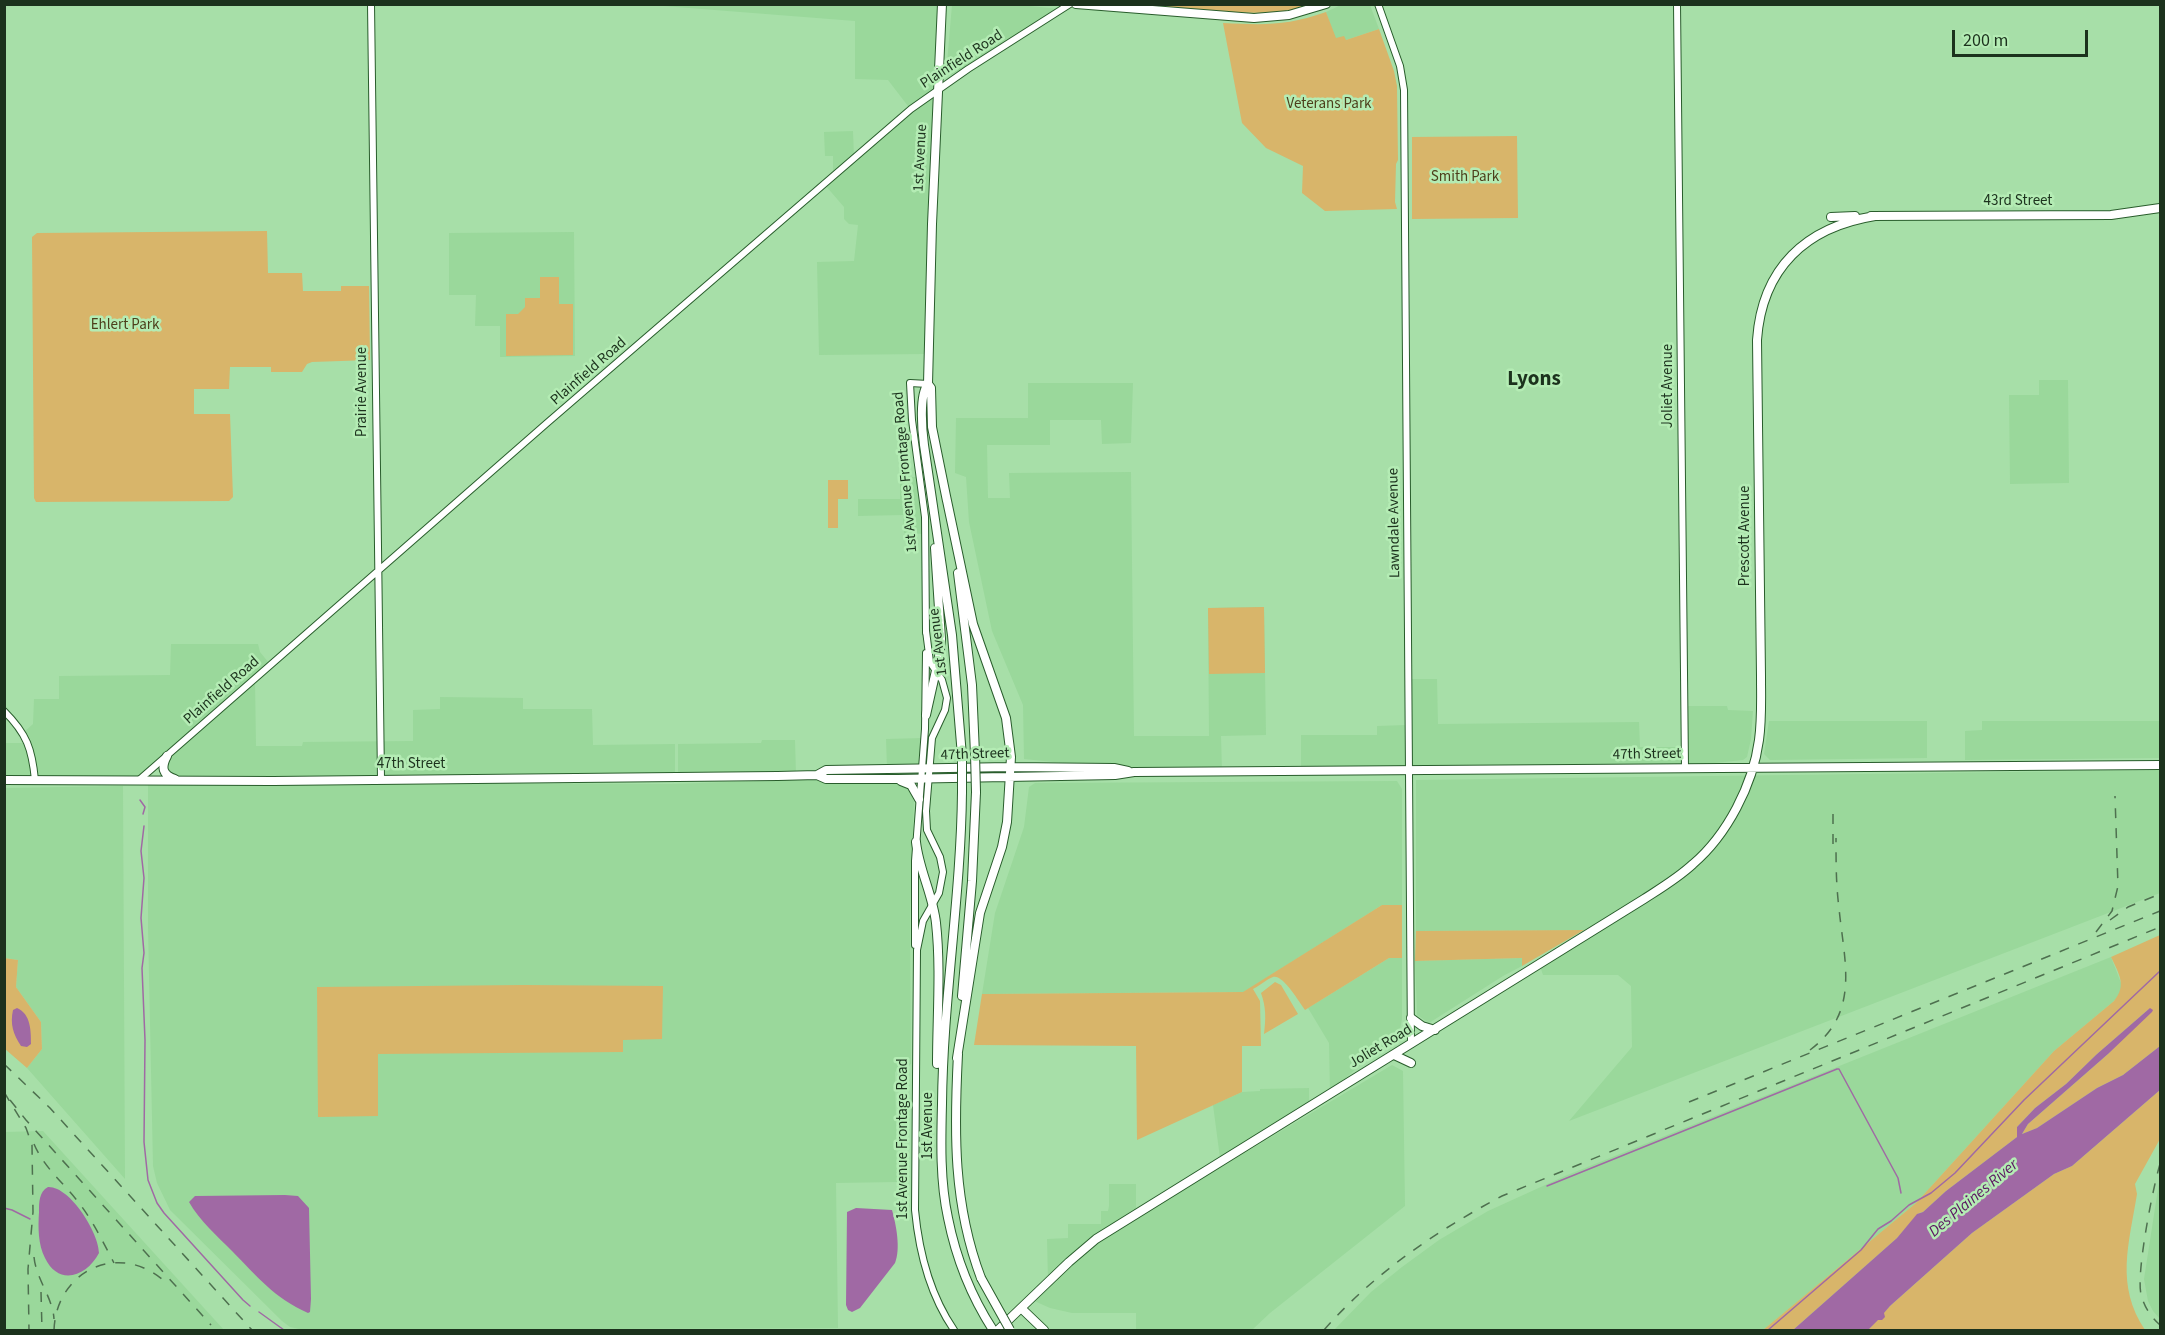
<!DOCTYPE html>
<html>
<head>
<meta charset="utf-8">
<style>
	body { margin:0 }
	#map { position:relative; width:2165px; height:1335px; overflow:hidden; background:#a7dfa8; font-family:"Source Sans 3",sans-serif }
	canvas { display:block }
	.frame { position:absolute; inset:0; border:6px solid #1c321d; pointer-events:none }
	.scale { position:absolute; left:1952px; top:30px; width:136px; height:27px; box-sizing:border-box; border:3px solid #1c321d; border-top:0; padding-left:8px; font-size:18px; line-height:21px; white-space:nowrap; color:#1c321d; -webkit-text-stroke:4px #b4ecb4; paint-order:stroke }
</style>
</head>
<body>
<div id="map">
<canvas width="2165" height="1335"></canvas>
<div class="frame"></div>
<div class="scale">200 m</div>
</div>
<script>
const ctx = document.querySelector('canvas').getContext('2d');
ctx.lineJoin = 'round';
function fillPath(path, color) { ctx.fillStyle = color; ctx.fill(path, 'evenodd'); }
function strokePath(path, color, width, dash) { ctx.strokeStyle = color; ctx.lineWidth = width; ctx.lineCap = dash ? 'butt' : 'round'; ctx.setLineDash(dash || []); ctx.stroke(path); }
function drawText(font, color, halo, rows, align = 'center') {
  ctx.font = font + ' "Source Sans 3",sans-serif'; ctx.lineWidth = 5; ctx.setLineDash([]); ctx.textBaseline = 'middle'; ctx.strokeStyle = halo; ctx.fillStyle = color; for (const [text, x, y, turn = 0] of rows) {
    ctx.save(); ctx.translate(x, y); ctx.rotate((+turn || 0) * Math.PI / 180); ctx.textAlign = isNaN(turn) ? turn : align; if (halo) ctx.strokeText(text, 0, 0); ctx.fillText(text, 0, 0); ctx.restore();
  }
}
const built = new Path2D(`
	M1009 4 1060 9 951 75H946L952 5Z
	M651 5H941L927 354 819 355 817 262 854 261 858 225 849 224 844 219V207L825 185 833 178V156H825L824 132 853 131 854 157 911 110 888 80 855 79V21Z
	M1341 5H1370L1379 29 1346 40 1335 39 1326 12Z
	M574 232 575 356 500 357V326H475L476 295H449V233Z
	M2039 380H2068L2069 483 2010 484 2009 395H2039Z
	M1028 383H1133L1131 443 1102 444 1101 420H1050V445H987L988 498H1010L1009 473 1131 472 1134 736H1209L1208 608 1264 607 1266 735 1221 736 1222 771 1134 770 1024 759 1023 705 992 631 969 522 966 477 955 473 956 418H1028Z
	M900 477H919L924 534 904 533 903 515 858 516V499H900Z
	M171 644H258L260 652 269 663 138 779H36L24 732 33 724 34 699H59V676L170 675Z
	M1408 679H1437L1438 724 1639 722 1640 747H1683L1684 767 1301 770V735H1377V726L1407 725Z
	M255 680 256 746H302L303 742 413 741V710L440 709V697L523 698V709H592L593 745 675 744V775L179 778 173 776 167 769 168 757Z
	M1686 706H1727L1728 710 1753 711 1751 739 1747 757 1743 760 1686 766Z
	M1769 721H1927V758L1770 760 1764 754Z
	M1982 721H2160V758L1965 760V731L1982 730Z
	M923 738 920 768H887L886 739Z
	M762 740H795L796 774 678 775V744L761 743Z
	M4 743H27L33 779H5Z
	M2160 770V893L1569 1121 1632 1047 1631 986 1618 975H1543L1540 966 1596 930 1416 931V780Z
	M816 779 898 783 909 790 914 801 910 917 911 1064 895 1072 897 1182 836 1183 838 1328 316 1330 299 1329 290 1327 282 1321 170 1210 157 1183 153 1166 148 927V782L671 784Z
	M1397 781 1402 789V905H1382L1244 992 982 994 995 913 1024 827 1029 787 1035 783Z
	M123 786 125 1179 27 1068 42 1049 41 1022 16 987 18 960 5 958 4 788Z
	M2111 957 2121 983V993L2114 1001 2054 1051 1916 1203 1763 1330H1334L1371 1292 1402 1267 1439 1240 1488 1211 1565 1176Z
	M1389 958H1402V1019L1400 1029 1391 1044 1366 1060 1330 1092 1329 1043 1308 1008Z
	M1523 958 1522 966 1503 976 1429 1023 1417 1015 1415 961Z
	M1392 1065 1403 1071 1405 1206 1270 1313 1252 1330H1136V1313H1072L1050 1308 1032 1300 1100 1239Z
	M1309 1088V1105L1220 1158 1213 1105 1242 1092 1260 1091V1089Z
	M43 1131 224 1330H5L4 1201H6L5 1132Z
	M2160 1176V1319L2153 1311 2148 1301 2144 1279Z
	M1109 1184H1136V1212L1048 1280 1047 1239 1068 1238V1224H1101V1211H1108L1109 1206Z`);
const green = new Path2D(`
	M1143 5H1311C1265 21 1193 8 1143 5Z
	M1326 12 1336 38 1344 36 1346 40 1379 29 1394 71 1397 86 1398 160 1396 164 1395 202 1397 209 1325 211 1302 193 1303 166 1266 148 1242 123 1223 23C1265 25 1286 26 1326 12Z
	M1517 136 1518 218 1412 219V137Z
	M267 231 268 273H302L303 291H341V286H369L370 360 312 362 307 364 302 372H271V367H230L229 389H194V414H230L233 497 229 501 36 502 34 498 32 237 37 233Z
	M540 277H559V304H573V355L506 356V314H518L525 307V298H540Z
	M828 480H848V499H838V528H828Z
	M1264 607 1265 673 1209 674 1208 608Z
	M1382 905H1402V958H1389L1305 1010C1299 1002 1283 974 1273 977 1267 979 1259 986 1253 989L1260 1001 1261 1046H1242V1092L1137 1140 1136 1046 974 1045 982 994 1243 992Z
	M1584 930 1522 966V958L1415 961 1416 931Z
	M2160 935V1046L2123 1075 2097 1088 2037 1128 2022 1134 2028 1124 2108 1054 2150 1008 2097 1054 2066 1084 2035 1108 2017 1127V1137L1946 1191 1923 1212 1919 1213 1897 1238 1793 1330H1763L1916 1203 2054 1051 2114 1001C2127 985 2119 974 2111 957Z
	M4 958 18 960 16 987 41 1022 42 1049 27 1068 5 1049Z
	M1275 982 1281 985 1298 1014 1264 1034C1266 1018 1266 1007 1261 993Z
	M524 985 663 986 662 1039 623 1040V1052L378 1054V1116L318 1117 317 987Z
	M2160 1090V1139L2135 1184 2137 1194C2129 1244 2115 1285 2145 1330H1868L1890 1306 1972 1233 2054 1174 2072 1166Z`);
const water = new Path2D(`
	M17 1008C31 1014 31 1031 31 1044L27 1047 21 1046C13 1034 10 1024 13 1010Z
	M2150 1008 2153 1010 2152 1012 2108 1054 2028 1124 2022 1134 2037 1128 2097 1088 2123 1075 2160 1046V1090L2072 1166 2054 1174 1972 1233 1890 1306 1884 1313 1885 1317 1882 1320H1878L1868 1330H1793L1897 1238 1917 1214 1923 1212 1946 1191 2017 1137V1127L2035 1108 2066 1084 2097 1054Z
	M48 1187C70 1186 99 1233 99 1253 87 1276 59 1287 45 1258 38 1244 38 1228 39 1212 39 1202 39 1192 48 1187Z
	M285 1195 298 1196 309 1208 311 1299 310 1312 308 1313C274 1298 257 1276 232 1251 218 1237 199 1220 189 1202L195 1196Z
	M856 1208 892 1210C896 1224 901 1249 895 1263L860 1308 852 1312 848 1310 846 1305 847 1212Z`);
const stream = new Path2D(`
	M140 800 145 807 143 814
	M144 826 141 851 144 878 141 918 144 953 142 968 145 1040 144 1142 148 1180 157 1203 164 1213 243 1300 250 1306
	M1547 1186 1837 1069H1839L1898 1178 1901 1193
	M4 1208 12 1210 30 1219
	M259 1312 284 1330
	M1768 1330 1861 1250 1878 1229 1891 1221 1909 1205 1931 1193 1955 1173 2024 1100 2160 971`);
const minor = new Path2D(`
	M371 4 381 779
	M1378 4 1400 66 1404 90 1411 1044
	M1677 4 1685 768
	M926 631 930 662 942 680 947 698 945 710 932 738 926 811 927 830 940 857 943 872 939 893 923 921 917 950 915 1210C919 1252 930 1295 954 1330
	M926 633 925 517 912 420 910 383 928 384
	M4 711C27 734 32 749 35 780
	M139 780 547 423 911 109 968 69 1070 4
	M915 945V861L925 729 926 653`);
const major = new Path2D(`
	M942 4 932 224 928 384C919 395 922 430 924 445L952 635 962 756
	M1076 4 1254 18 1289 15 1326 4
	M1871 216 2111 215 2160 208
	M1831 217 1855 216
	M928 384 931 388 932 427 947 501
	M946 496 973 624 1006 718 1011 757 1007 822 1002 847 980 913 957 1058
	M958 573 972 685 975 754
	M926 715 939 657 941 639 935 548
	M167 756C161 767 162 775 175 779
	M817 775 826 779H898L1115 775 1134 772 2160 765
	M4 780 273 781 778 776 817 775 826 770 1010 767 1114 768 1128 771
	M901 781 911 785 919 799
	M962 792C961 896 943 1000 942 1104 941 1142 940 1181 948 1218 956 1258 971 1296 993 1330
	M916 842C919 870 933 895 936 923 941 968 937 1018 937 1064
	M962 996 972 881 976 792
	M1411 1018 1422 1026 1435 1030
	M958 1054C954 1132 953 1204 981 1278
	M1394 1055 1411 1063
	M1021 1308 1044 1330
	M998 1330 1069 1262 1096 1239 1644 899C1661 888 1678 878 1693 864 1727 835 1753 785 1759 740 1762 719 1761 697 1761 676L1757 340C1762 268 1806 227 1875 216`);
const rail = new Path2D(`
	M1833 814V847
	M2110 920 2128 907 2160 894
	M2096 932 2112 911 2118 886 2115 796
	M1810 1050C1861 1012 1844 962 1839 908 1836 885 1836 862 1836 838
	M4 1064 50 1108 252 1330
	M4 1092 26 1128 32 1145 33 1212 28 1269 29 1330
	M10 1100 26 1120 211 1325
	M1689 1102 2160 911
	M34 1144C44 1168 64 1183 79 1203 93 1221 103 1242 114 1263
	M2160 1164C2153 1187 2136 1273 2141 1294 2144 1307 2151 1317 2160 1325
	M34 1257C36 1279 53 1298 54 1319
	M41 1292 42 1330
	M54 1330C56 1272 117 1241 163 1280
	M1324 1330C1373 1274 1436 1231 1502 1196L2160 927`);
const majorBridge = new Path2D(`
	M975 754 976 792
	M962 756V792
	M981 1278 1010 1330`);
const streetNames = [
	["Plainfield Road",962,60,-33],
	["1st Avenue",921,158,-87],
	["43rd Street",2018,202],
	["Plainfield Road",589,372,-41],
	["Joliet Avenue",1669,386,-90],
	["Prairie Avenue",363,392,-90],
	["1st Avenue Frontage Road",906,472,-95],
	["Lawndale Avenue",1395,523,-91],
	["Prescott Avenue",1746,536,-90],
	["1st Avenue",939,642,-97],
	["Plainfield Road",222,691,-41],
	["47th Street",975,755,-2],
	["47th Street",1647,755,-1],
	["47th Street",411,765],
	["Joliet Road",1381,1047,-31],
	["1st Avenue",929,1126,-90],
	["1st Avenue Frontage Road",904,1139,-90]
];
const parkNames = [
	["Veterans Park",1329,105],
	["Smith Park",1465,178],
	["Ehlert Park",125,326]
];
const waterNames = [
	["Des Plaines River",1974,1199,-40]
];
const districtNames = [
	["Lyons",1534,380]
];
fillPath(built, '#9ad89b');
fillPath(green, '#d8b56a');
fillPath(water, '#a069a4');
strokePath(stream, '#a069a4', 1.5);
strokePath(minor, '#295d2c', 8);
strokePath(major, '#295d2c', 10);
strokePath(minor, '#fff', 6);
strokePath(major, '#fff', 8);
strokePath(rail, '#4e704f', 1.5, [10, 10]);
strokePath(majorBridge, '#295d2c', 10, []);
strokePath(majorBridge, '#fff', 8);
drawText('15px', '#1c321d', '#b4ecb4', streetNames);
drawText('15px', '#4d3e1b', '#b4ecb4', parkNames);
drawText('italic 16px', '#5b1561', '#b4ecb4', waterNames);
drawText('bold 21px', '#1c321d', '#b4ecb4', districtNames);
</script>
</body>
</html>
